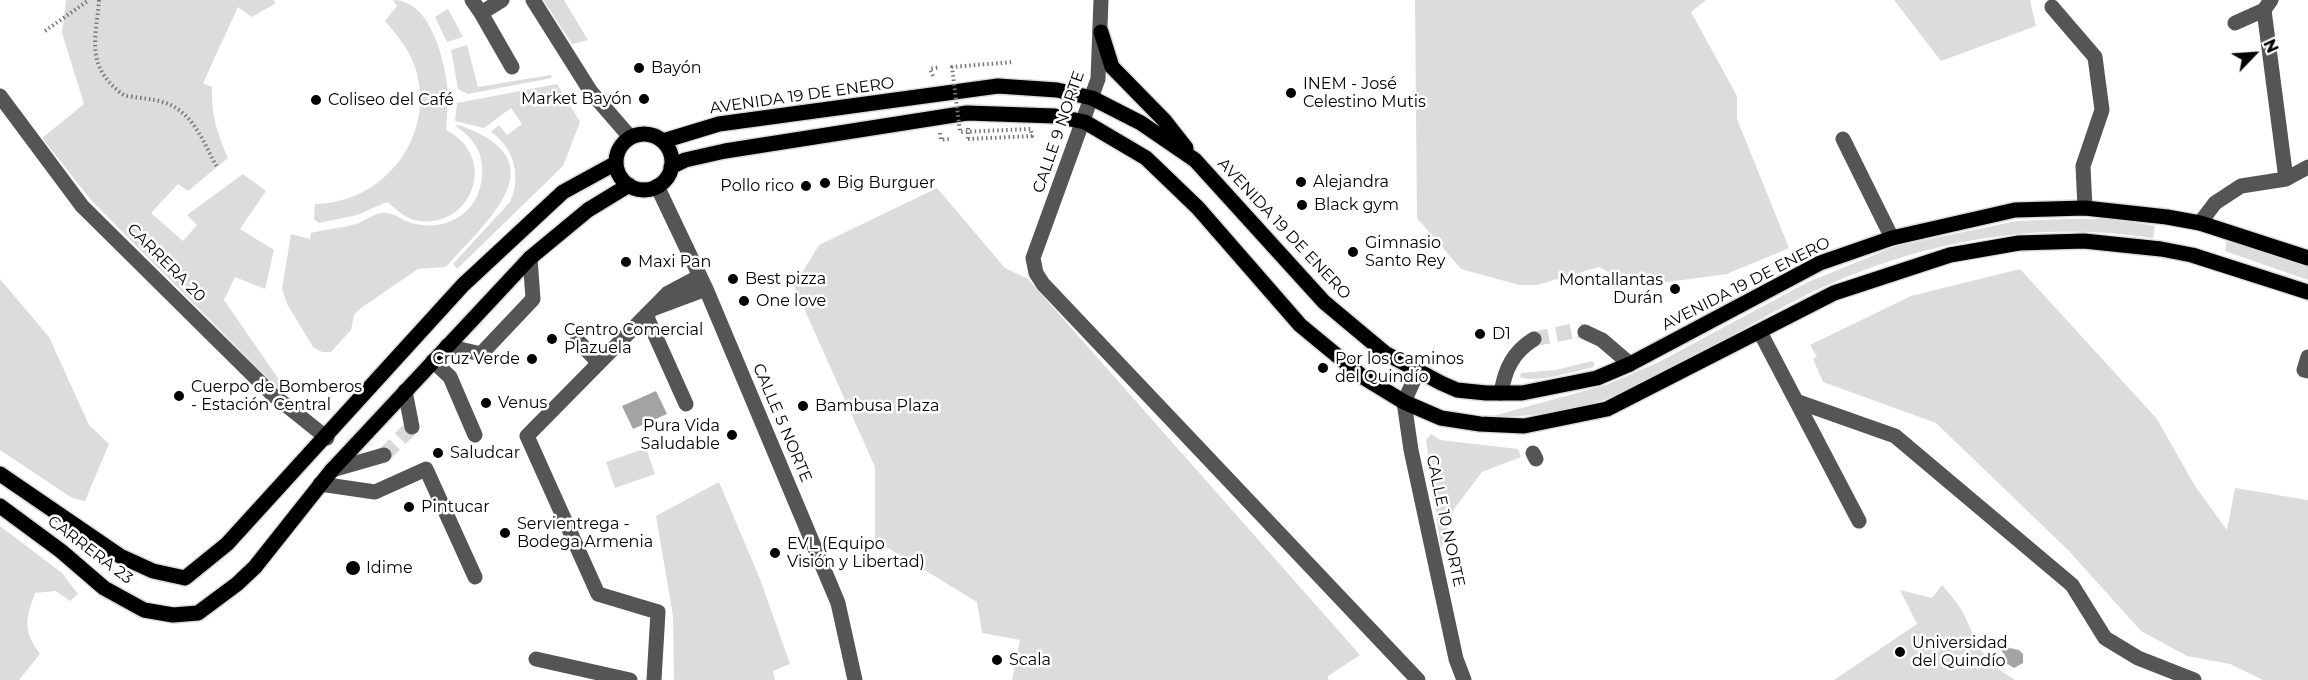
<!DOCTYPE html>
<html>
<head>
<meta charset="utf-8">
<style>
	body { margin:0 }
	#map { position:relative; width:2308px; height:680px; overflow:hidden; background:#fff; font-family:Montserrat,sans-serif }
	canvas { display:block }
	.north { position:absolute; left:2224px; top:24px; width:60px; height:60px; -webkit-text-stroke:4px #fff; paint-order:stroke; rotate:65deg; font-size:16px; font-weight:700; line-height:24px; text-align:center; color:#000 }
	.north::after { content:''; display:block; margin:auto; width:21px; height:27px; background:#000; clip-path:polygon(50% 0,100% 100%,50% 72%,0 100%) }
</style>
</head>
<body>
<div id="map">
<canvas width="2308" height="680"></canvas>
<div class="north">N</div>
</div>
<script>
const ctx = document.querySelector('canvas').getContext('2d');
ctx.lineJoin = 'round';
function fillPath(path, color) { ctx.fillStyle = color; ctx.fill(path, 'evenodd'); }
function strokePath(path, color, width, dash) { ctx.strokeStyle = color; ctx.lineWidth = width; ctx.lineCap = dash ? 'butt' : 'round'; ctx.setLineDash(dash || []); ctx.stroke(path); }
function drawText(font, color, halo, rows, align = 'center') {
  ctx.font = font + ' Montserrat,sans-serif'; ctx.lineWidth = 5; ctx.setLineDash([]); ctx.textBaseline = 'middle'; ctx.strokeStyle = halo; ctx.fillStyle = color; for (const [text, x, y, turn = 0] of rows) {
    ctx.save(); ctx.translate(x, y); ctx.rotate((+turn || 0) * Math.PI / 180); ctx.textAlign = isNaN(turn) ? turn : align; if (halo) ctx.strokeText(text, 0, 0); ctx.fillText(text, 0, 0); ctx.restore();
  }
}
const green = new Path2D(`
	M66 0H273L276 3 252 17 238 7 203 83 212 87C211 114 217 134 228 158L188 191 178 184 151 213 183 241 197 225 187 215 243 174 266 191 240 229 274 250 265 289 235 277 224 300 282 384 277 388 91 200 42 138 84 104 62 33Z
	M393 0C429 0 443 54 447 83 449 98 447 115 446 130 501 158 470 233 414 220 403 217 396 208 387 202L357 215 319 223 314 219 315 204C385 203 437 135 415 67 409 49 397 35 385 21L397 6Z
	M543 0H564L588 40 572 44Z
	M1415 0H1706L1691 12 1737 96V119L1789 248 1727 274 1646 285H1632L1599 267 1537 285H1519L1461 269 1417 218Z
	M1894 0H2030L2036 26 1941 61Z
	M448 9 463 37 447 42 435 17Z
	M467 45 478 87 551 75 552 78 468 94 458 89 451 50Z
	M557 84 580 122 563 166 457 269 453 264 510 202C522 177 514 147 491 132L499 125 507 135 522 124 511 108 484 128 455 121 457 103Z
	M459 125C561 161 488 219 446 267L418 269 361 308 354 315 351 330 331 352H322L313 347 287 304 282 289 291 234 310 239 311 233C326 229 342 228 356 224 365 221 373 214 381 213 394 211 403 222 415 224 450 231 480 211 482 175 484 153 473 137 455 126Z
	M937 188 1005 268 1028 279 1360 655 1328 676V680H1012L1020 640 982 633 977 602 875 540V467L794 286 819 245Z
	M2066 219H2116L2155 226 2153 238C2036 219 1917 242 1810 293 1744 326 1682 368 1614 396 1576 412 1529 417 1489 417L1606 385 1659 362 1806 283 1896 246 2017 221Z
	M2227 239 2308 266V280L2225 251Z
	M2020 269 2157 419 2195 486 2227 530 2235 488 2308 500V680H2263L2230 664 2187 656 2141 631 2068 550 1936 423 1823 382 1813 359 1817 357 1810 345 1911 296Z
	M0 279 49 337 89 425 109 444 85 501 72 498 0 450Z
	M1592 361 1595 364 1593 367C1576 371 1535 384 1520 377L1521 373 1556 370Z
	M1431 434 1440 440 1518 449 1521 457 1482 472 1454 509 1441 549 1426 440Z
	M646 448 655 474 615 488 606 462Z
	M719 482 760 579 790 664 773 671 775 680H674L673 616 656 516Z
	M0 526 62 573 78 594 70 601 56 591 35 593C25 620 23 631 40 654L19 680H0Z
	M1942 585C1949 593 1957 602 1962 611 1980 646 1979 658 2015 680H1834L1917 624 1900 590 1932 598Z`);
const water = new Path2D(`
	M656 391 667 414 633 429 622 406Z
	M2004 641 2009 648 2019 650 2023 654V663L2014 668 2006 663 2005 655 1997 646Z`);
const minorTunnel = new Path2D(`
	M1534 339 1578 330 1585 332
	M384 455 412 427`);
const path = new Path2D(`
	M99 0C97 32 86 60 113 86 117 90 122 95 127 96 146 99 164 99 179 110 198 124 206 148 217 167
	M45 31 89 0
	M933 76 930 69 940 67
	M968 128V139
	M940 133 941 140 950 139`);
const minor = new Path2D(`
	M472 0 481 13 502 0
	M533 0 591 92 630 137
	M1101 0 1098 79 1033 258 1036 273 1043 284 1418 680
	M2052 7 2095 57 2102 110 2083 166 2085 208
	M2264 10 2286 179
	M481 13 512 67
	M2235 23 2264 10 2271 0
	M0 96 82 206 272 394 327 438
	M1843 139 1892 238
	M657 186 706 289 838 603 855 680
	M2200 223 2215 203 2241 186 2286 179 2308 167
	M655 308 706 289
	M646 315 686 404
	M1585 332 1602 340 1630 364
	M1760 332 1859 521
	M577 340 599 363
	M447 346 481 354 533 299 530 258
	M2308 357 2304 370 2308 371
	M433 361 450 377 475 435
	M1418 371 1404 402 1411 450 1456 659 1464 680
	M405 391 412 427
	M1501 393C1505 369 1513 352 1534 339
	M1796 401 1895 436 2072 585 2105 638 2138 658 2194 680
	M1533 453 1536 459
	M332 470 384 455
	M320 484 375 492 426 469 475 577
	M536 659 630 680
	M654 680 658 612 598 594 527 436 668 293 700 276`);
const major = new Path2D(`
	M1101 32 1112 67 1164 120 1186 148
	M616 162a28 28 0 1 1 56 0a28 28 0 1 1-56 0Z
	M663 141 719 124 998 86 1057 90 1092 98 1141 123 1195 160 1324 302 1385 353 1441 383 1457 390 1486 393H1522L1597 378 1630 364 1820 263 1892 238 2015 210 2085 208 2167 217 2200 223 2308 258
	M671 167 685 160 725 151 967 113 1055 116 1085 122 1146 158 1198 208 1300 325 1363 377 1404 402 1441 418 1480 424 1524 426 1607 409 1834 293 1950 255 2019 243 2084 241 2161 249 2192 255 2308 292
	M0 474 120 556 153 571 185 578 227 544 463 285 563 192 616 163
	M0 506 61 551 104 588 144 610 173 615 198 613 237 584 255 567 332 470 530 258 588 210 629 185`);
const pathBridge = new Path2D(`
	M968 139 1032 136 1031 129 960 132 952 67 1013 62`);
const markers = [
	[639,68,6,"#000"],
	[1291,93,6,"#000"],
	[644,99,6,"#000"],
	[316,100,6,"#000"],
	[1301,182,6,"#000"],
	[825,183,6,"#000"],
	[806,186,6,"#000"],
	[1302,205,6,"#000"],
	[1353,252,6,"#000"],
	[626,262,6,"#000"],
	[733,279,6,"#000"],
	[1675,289,6,"#000"],
	[744,301,6,"#000"],
	[1480,334,6,"#000"],
	[552,339,6,"#000"],
	[532,359,6,"#000"],
	[1323,368,6,"#000"],
	[179,396,6,"#000"],
	[486,403,6,"#000"],
	[803,406,6,"#000"],
	[732,435,6,"#000"],
	[438,453,6,"#000"],
	[409,507,6,"#000"],
	[505,533,6,"#000"],
	[775,553,6,"#000"],
	[353,568,8,"#000"],
	[1900,652,6,"#000"],
	[997,660,6,"#000"]
];
const poiNames = [
	["Bayón",651,68],
	["INEM - José",1303,84],
	["Celestino Mutis",1303,102],
	["Market Bayón",632,99,"right"],
	["Coliseo del Café",328,100],
	["Alejandra",1313,182],
	["Big Burguer",837,183],
	["Pollo rico",794,186,"right"],
	["Black gym",1314,205],
	["Gimnasio",1365,243],
	["Santo Rey",1365,261],
	["Maxi Pan",638,262],
	["Best pizza",745,279],
	["Montallantas",1663,280,"right"],
	["Durán",1663,298,"right"],
	["One love",756,301],
	["Centro Comercial",564,330],
	["Plazuela",564,348],
	["D1",1492,334],
	["Cruz Verde",520,359,"right"],
	["Por los Caminos",1335,359],
	["del Quindío",1335,377],
	["Cuerpo de Bomberos",191,387],
	["- Estación Central",191,405],
	["Venus",498,403],
	["Bambusa Plaza",815,406],
	["Pura Vida",720,426,"right"],
	["Saludable",720,444,"right"],
	["Saludcar",450,453],
	["Pintucar",421,507],
	["Servientrega -",517,524],
	["Bodega Armenia",517,542],
	["EVL (Equipo",787,544],
	["Visión y Libertad)",787,562],
	["Idime",366,568],
	["Universidad",1912,643],
	["del Quindío",1912,661],
	["Scala",1009,660]
];
const streetNames = [
	["AVENIDA 19 DE ENERO",802,96,-8],
	["CALLE 9 NORTE",1059,132,-71],
	["AVENIDA 19 DE ENERO",1284,229,47],
	["CARRERA 20",166,263,45],
	["AVENIDA 19 DE ENERO",1746,284,-27],
	["CALLE 5 NORTE",782,423,67],
	["CALLE 10 NORTE",1445,521,78],
	["CARRERA 23",90,550,37]
];
fillPath(green, '#dcdcdc');
fillPath(water, '#a3a3a3');
strokePath(minorTunnel, '#d9d9d9', 15, [15, 8]);
strokePath(major, '#dbdbdb', 18);
strokePath(path, '#777', 4, [1.5, 3]);
strokePath(minor, '#555', 15);
strokePath(major, '#000', 15);
strokePath(pathBridge, '#777', 4, [1.5, 3]);
for (const [x, y, r, color] of markers) { const dot = new Path2D(); dot.arc(x, y, r, 0, 2 * Math.PI); ctx.fillStyle = color; ctx.fill(dot); strokePath(dot, '#fff', 2); }
drawText('16px', '#000', '#fff', poiNames, 'left');
drawText('16px', '#000', '#fff', streetNames);
</script>
</body>
</html>
